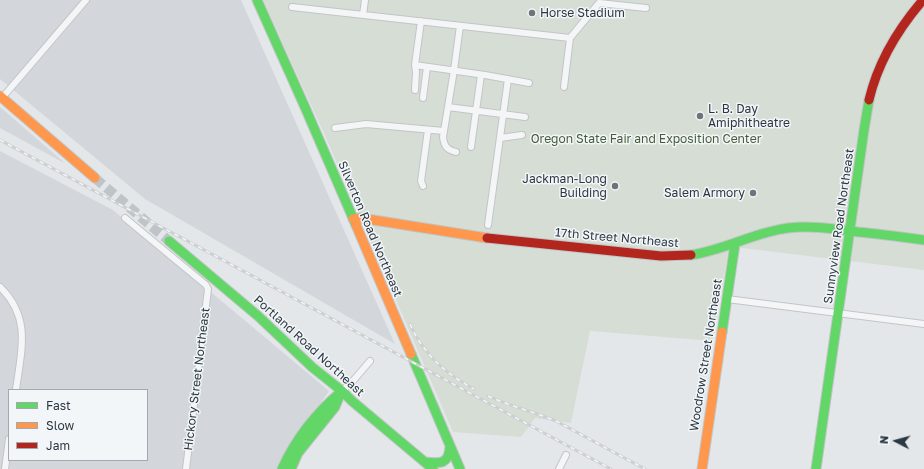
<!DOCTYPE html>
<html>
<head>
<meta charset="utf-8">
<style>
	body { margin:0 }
	#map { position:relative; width:924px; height:469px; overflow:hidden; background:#e4e7e9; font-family:"Golos Text",sans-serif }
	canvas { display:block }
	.legend { position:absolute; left:8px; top:389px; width:140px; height:72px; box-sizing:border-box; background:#f3f6f8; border:1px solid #a3aaaf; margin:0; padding:5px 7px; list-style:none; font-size:12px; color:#2b3842 }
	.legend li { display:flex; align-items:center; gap:8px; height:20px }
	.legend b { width:20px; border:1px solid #a3aaaf }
	.north { position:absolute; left:876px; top:421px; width:40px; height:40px; -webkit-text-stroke:3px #f3f6f8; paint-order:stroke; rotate:276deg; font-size:11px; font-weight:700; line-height:16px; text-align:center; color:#2b3842 }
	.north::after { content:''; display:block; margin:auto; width:14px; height:18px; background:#2b3842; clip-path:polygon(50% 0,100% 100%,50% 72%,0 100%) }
</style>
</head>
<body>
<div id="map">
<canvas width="924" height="469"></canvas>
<ul class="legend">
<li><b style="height:5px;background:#63d668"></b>Fast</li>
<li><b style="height:5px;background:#ff974d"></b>Slow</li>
<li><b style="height:5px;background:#b3261e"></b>Jam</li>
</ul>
<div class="north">N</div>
</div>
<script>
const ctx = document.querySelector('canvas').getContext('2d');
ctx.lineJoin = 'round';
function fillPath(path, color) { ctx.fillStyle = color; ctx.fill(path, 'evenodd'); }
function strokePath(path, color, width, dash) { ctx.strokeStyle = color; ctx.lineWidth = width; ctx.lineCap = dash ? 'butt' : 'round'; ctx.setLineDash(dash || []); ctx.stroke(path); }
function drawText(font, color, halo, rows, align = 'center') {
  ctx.font = font + ' "Golos Text",sans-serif'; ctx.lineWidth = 3; ctx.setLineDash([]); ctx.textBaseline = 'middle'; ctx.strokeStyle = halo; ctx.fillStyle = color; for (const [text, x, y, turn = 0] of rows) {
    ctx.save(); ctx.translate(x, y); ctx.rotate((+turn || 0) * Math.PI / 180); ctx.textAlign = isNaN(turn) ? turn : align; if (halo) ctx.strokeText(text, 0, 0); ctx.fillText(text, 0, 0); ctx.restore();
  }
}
const built = new Path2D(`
	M0 0H241L395 344 145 199 0 79Z
	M0 107 66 164 0 128Z
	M0 151 113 210 329 391 278 469H0ZM9 390H147V460H9Z`);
const green = new Path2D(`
	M263 0H924V270L742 248 728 253 713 341 590 331 571 423 535 418 521 437 453 432 323 131Z`);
const primaryTunnel = new Path2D(`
	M95 178 169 241`);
const street = new Path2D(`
	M292 7 570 38
	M363 15 365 0
	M421 21 415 65 485 75 529 83
	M564 87 570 38 599 3 646 8
	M415 90 416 72 415 65
	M2 98 86 0
	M423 98 427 67
	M448 107 525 117
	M335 128 366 124 444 131
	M500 138 522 135
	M471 147 481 75
	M456 152C447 150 444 146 443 137L454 70 460 26
	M423 186 421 181 428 130
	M125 218 206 285 208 289 186 469
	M488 225 508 79
	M0 287C32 318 21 351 16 390
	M727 299 924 324
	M342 391 352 382 370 361
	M5 469 9 439
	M559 469 566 455`);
const fast = new Path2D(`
	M257 0 304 105 356 225
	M169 241 258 316 312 367 342 391 352 401 433 469
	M691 255C725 250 755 232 788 228 811 225 835 229 858 232 880 234 902 237 924 240
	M722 332 735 244
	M411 354 460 469
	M425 462C441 464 449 464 450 446
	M282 469C296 438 316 413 342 391
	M291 469 298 453 335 407 341 392
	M816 469 864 130 869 100`);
const slow = new Path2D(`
	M0 96 95 178
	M353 219 361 218 487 238
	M356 225 411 354
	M702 469 722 332`);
const jam = new Path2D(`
	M869 100C878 62 898 29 923 0
	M487 238 661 256 691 255`);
const rail = new Path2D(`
	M0 140 611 469
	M410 324C414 333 419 342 425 349 437 366 456 379 474 389
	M488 396C510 406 534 412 556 421L645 469`);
const markers = [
	[532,13,4,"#6c757c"],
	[700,116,4,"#6c757c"],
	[615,186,4,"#6c757c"],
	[753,193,4,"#6c757c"]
];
const poiNames = [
	["Horse Stadium",540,13],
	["L. B. Day",708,109],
	["Amiphitheatre",708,123],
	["Jackman-Long",607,179,"right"],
	["Building",607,193,"right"],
	["Salem Armory",745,193,"right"]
];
const parkNames = [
	["Oregon State Fair and Exposition Center",646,139]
];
const streetNames = [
	["Sunnyview Road Northeast",839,226,-82],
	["Silverton Road Northeast",370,229,67],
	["17th Street Northeast",617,238,5],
	["Portland Road Northeast",309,346,42],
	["Woodrow Street Northeast",706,355,-81],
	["Hickory Street Northeast",197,379,-83]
];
fillPath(built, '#d3d7dc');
fillPath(green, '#d6ddd5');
strokePath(primaryTunnel, '#bfc4c8', 10, [10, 5]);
strokePath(street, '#c2c5c7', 8);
strokePath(fast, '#c2c5c7', 11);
strokePath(slow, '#c2c5c7', 11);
strokePath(jam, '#c2c5c7', 11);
strokePath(street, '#f4f5f6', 6);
strokePath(fast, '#63d668', 9);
strokePath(slow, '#ff974d', 9);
strokePath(jam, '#b3261e', 9);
strokePath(rail, '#cdcfd1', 3);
strokePath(rail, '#f3f6f8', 1.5, [4.5]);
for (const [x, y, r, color] of markers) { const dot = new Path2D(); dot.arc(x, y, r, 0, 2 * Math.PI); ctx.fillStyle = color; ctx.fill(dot); strokePath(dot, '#f3f6f8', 1.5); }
drawText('12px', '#2b3842', '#f3f6f8', poiNames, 'left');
drawText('12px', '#475d39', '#f3f6f8', parkNames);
drawText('12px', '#2b3842', '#f3f6f8', streetNames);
</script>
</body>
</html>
